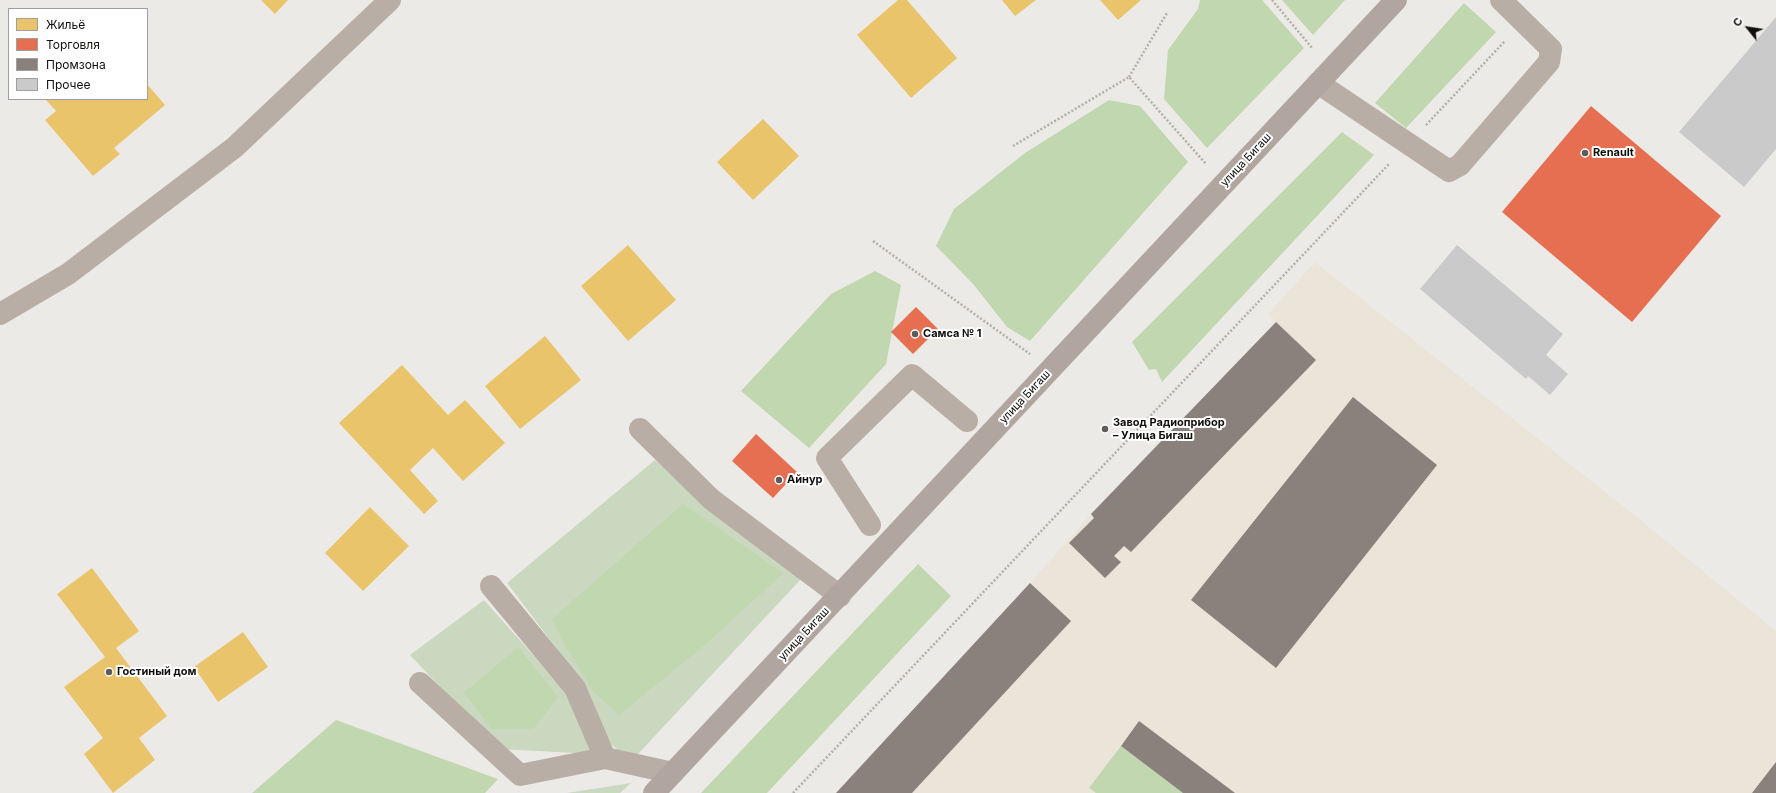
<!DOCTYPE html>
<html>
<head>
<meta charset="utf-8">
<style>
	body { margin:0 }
	#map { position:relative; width:1776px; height:793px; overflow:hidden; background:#eceae7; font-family:Inter,sans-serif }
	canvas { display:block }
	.legend { position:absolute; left:8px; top:8px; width:140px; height:92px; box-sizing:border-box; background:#fff; border:1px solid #9f9f9e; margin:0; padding:5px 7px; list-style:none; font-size:12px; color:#100f0d }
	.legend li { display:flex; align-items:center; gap:8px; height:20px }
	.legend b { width:20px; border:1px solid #9f9f9e }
	.north { position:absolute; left:1728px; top:8px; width:40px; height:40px; -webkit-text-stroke:3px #fff; paint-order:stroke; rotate:300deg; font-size:11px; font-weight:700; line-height:16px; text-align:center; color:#100f0d }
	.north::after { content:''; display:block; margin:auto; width:14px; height:18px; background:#100f0d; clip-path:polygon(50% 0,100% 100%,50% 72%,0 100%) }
</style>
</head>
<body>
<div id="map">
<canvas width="1776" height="793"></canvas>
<ul class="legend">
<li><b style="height:11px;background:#e9c46a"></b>Жильё</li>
<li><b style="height:11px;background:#e76f51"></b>Торговля</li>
<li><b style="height:11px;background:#8a817c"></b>Промзона</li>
<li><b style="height:11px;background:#cbcaca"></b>Прочее</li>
</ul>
<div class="north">С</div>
</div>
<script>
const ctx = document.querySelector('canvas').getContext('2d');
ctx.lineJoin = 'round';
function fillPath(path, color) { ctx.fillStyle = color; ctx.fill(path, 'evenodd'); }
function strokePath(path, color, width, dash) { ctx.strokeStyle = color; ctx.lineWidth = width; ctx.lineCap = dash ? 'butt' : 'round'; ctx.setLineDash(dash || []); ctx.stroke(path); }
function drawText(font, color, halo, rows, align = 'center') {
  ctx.font = font + ' Inter,sans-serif'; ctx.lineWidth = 4; ctx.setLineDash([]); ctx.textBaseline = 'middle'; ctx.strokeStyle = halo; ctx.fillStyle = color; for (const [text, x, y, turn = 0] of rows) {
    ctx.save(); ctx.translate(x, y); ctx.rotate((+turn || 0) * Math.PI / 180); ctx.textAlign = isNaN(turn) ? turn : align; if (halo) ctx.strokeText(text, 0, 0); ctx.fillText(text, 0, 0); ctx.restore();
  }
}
const industrial = new Path2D(`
	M1315 262 1638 518 1776 631V793H836L1030 583 1091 514 1276 322 1268 314Z`);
const green = new Path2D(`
	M655 460 801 579 638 754 625 756 605 739 579 678 507 583Z
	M484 600 566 692 594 754 499 749 410 655Z
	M631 783 620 793H567Z`);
const forest = new Path2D(`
	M1200 0H1262L1304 48 1207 148 1164 99 1168 50 1198 9Z
	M1282 0H1345L1313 35Z
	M1464 3 1496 32 1406 128 1375 103Z
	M1109 100 1140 106 1188 162 1030 341 1007 327 974 285 936 246 954 209 1025 153Z
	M1342 132 1374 155 1162 382 1156 369 1149 370 1132 342Z
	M875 271 901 285 886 364 809 448 741 391 831 294Z
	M683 504 783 573 707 643 619 715 593 691 565 645 552 619Z
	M918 564 951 596 767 793H701Z
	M518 647 558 697 533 729H492L464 693Z
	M336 720 498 779 485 793H252Z
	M1121 746 1183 793H1096L1089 788Z`);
const homes = new Path2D(`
	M261 0H288L275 14Z
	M898 0H907L957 58 911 98 857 35Z
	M1002 0H1036L1015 16Z
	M1100 0H1141L1118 20Z
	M147 84 165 105 114 148 120 154 93 176 45 120 56 111 46 100 48 99H147Z
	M763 119 799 156 753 200 717 162Z
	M628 245 676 300 628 341 581 286Z
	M545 336 581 380 520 429 485 386Z
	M402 365 448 415 465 400 505 443 463 481 433 448 410 470 438 501 424 514 339 423Z
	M370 507 409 546 363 591 325 553Z
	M92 568 139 631 116 648 167 716 139 738 155 760 113 793 84 754 103 738 64 687 105 657 57 594Z
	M243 632 268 667 218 702 194 667Z`);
const shops = new Path2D(`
	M1591 106 1721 216 1632 322 1502 212Z
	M916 307 938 329 913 354 891 332Z
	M756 434 797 472 773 498 732 461Z`);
const industry = new Path2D(`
	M1276 322 1316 360 1131 552 1124 546 1114 556 1121 562 1105 578 1069 543 1094 518 1091 514Z
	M1353 397 1437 465 1276 668 1191 600Z
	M1030 583 1071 621 912 793H836Z
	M1139 721 1235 793H1183L1121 746Z
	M1776 762V793H1752Z`);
const building = new Path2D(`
	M1776 17V149L1744 187 1679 132Z
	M1457 245 1563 334 1546 355 1568 374 1550 395 1528 376 1526 379 1420 289Z`);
const path = new Path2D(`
	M1272 0 1313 49
	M1129 77 1167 13
	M1426 125 1505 41
	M1013 146 1129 77 1206 164
	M873 241 1030 354
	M793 793 1390 163`);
const minor = new Path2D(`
	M1318 83 1449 171 1460 165 1549 62 1551 49 1501 0
	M0 314 68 274 235 147 390 0
	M640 429 711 499 840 596
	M870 525 827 458 912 375 967 421
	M491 586 575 688 605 758 673 773
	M420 683 520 775 605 758`);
const major = new Path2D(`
	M654 793 1396 0`);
const markers = [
	[1585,153,4,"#5d5c59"],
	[915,334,4,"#5d5c59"],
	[1105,429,4,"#5d5c59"],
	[779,480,4,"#5d5c59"],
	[109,672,4,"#5d5c59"]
];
const poiNames = [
	["Renault",1593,153],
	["Самса № 1",923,334],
	["Завод Радиоприбор",1113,423],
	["– Улица Бигаш",1113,436],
	["Айнур",787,480],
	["Гостиный дом",117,672]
];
const streetNames = [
	["улица Бигаш",1246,160,-47],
	["улица Бигаш",1025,397,-47],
	["улица Бигаш",804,634,-47]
];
fillPath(industrial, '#ebe4d8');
fillPath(green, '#c9d8be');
fillPath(forest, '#c1d7af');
fillPath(homes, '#e9c46a');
fillPath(shops, '#e76f51');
fillPath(industry, '#8a817c');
fillPath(building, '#cbcaca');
strokePath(path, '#b5aea7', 2.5, [2, 2]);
strokePath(minor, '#b9aea6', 22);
strokePath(major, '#b0a69f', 22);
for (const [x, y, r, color] of markers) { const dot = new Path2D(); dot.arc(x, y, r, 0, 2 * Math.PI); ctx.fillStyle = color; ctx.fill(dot); strokePath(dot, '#fff', 1.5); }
drawText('bold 11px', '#100f0d', '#fff', poiNames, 'left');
drawText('11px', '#100f0d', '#fff', streetNames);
</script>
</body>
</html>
